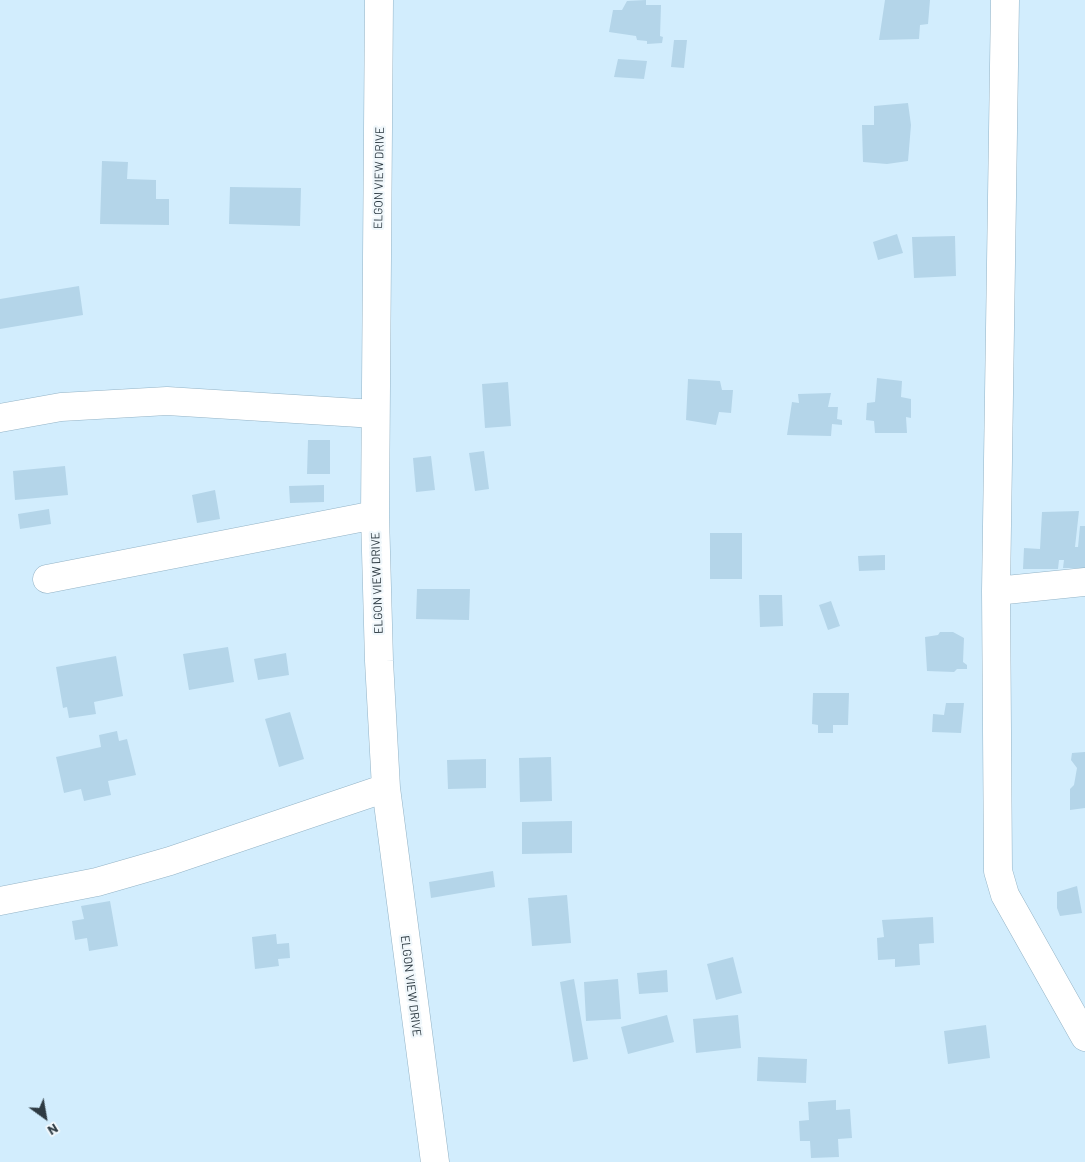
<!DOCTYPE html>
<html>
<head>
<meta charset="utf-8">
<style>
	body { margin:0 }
	#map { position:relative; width:1085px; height:1162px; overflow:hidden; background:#d2edfd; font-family:Barlow,sans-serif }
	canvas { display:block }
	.north { position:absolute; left:20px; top:1092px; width:50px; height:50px; -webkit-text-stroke:4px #f0f7fb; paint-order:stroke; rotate:148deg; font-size:14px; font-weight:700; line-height:20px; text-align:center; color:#2e3b43 }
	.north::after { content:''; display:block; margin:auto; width:18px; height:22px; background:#2e3b43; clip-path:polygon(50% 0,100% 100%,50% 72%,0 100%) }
</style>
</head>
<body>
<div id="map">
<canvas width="1085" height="1162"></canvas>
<div class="north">N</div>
</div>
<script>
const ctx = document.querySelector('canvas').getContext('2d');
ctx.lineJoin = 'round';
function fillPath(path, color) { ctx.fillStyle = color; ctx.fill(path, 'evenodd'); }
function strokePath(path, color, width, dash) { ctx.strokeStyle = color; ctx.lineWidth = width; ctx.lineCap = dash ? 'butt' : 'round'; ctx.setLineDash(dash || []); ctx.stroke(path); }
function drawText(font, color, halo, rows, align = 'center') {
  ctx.font = font + ' Barlow,sans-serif'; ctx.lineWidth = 4.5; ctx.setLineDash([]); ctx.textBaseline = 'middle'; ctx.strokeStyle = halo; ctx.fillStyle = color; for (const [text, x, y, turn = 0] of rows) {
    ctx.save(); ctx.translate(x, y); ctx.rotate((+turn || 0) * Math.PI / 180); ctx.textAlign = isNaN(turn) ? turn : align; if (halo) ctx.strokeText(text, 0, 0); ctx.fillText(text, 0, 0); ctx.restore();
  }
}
const building = new Path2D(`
	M646 0V5H661L660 36 663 37 662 43 647 44V41L637 40 636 36 609 32 613 10H622L627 1Z
	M885 0H930L928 24 920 25 919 39 879 40Z
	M674 40H687L684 68 671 67Z
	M618 59 647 61 644 79 614 77Z
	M908 103 911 125 908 161 887 164 863 162 862 125H874V106Z
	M102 161 128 162 127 179 156 180V199H169V225L100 224Z
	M230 187 301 188 300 226 229 224Z
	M897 234 903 253 878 260 873 242Z
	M955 236 956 276 914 278 912 237Z
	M79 286 83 315 0 329V299Z
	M877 378 902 381 901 397 911 399V418L906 417 907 433H875L874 421 866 420 867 403 875 402Z
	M688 379 720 381 722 390H733L731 413 719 412 716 425 686 420Z
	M508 382 511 426 485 428 482 384Z
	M831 393 828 407H838L837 419 842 420V425L832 424 831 436 787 435 792 402 799 403 798 394Z
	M308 440H330V474H307Z
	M484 451 489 489 475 491 469 453Z
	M431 456 435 490 416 492 413 458Z
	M65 466 68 495 15 500 13 471Z
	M324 485V502L290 503 289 486Z
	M215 490 220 519 197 523 192 495Z
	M49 509 51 524 20 529 18 514Z
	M1079 511 1075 547H1078L1080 526H1085V568H1063L1064 560H1059L1058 569H1023L1024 548 1040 549 1042 512Z
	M710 533H742V579H710Z
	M885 555V570L859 571 858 556Z
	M417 589H470L469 620 416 619Z
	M759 595H782L783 626 760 627Z
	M831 601 840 626 828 630 819 605Z
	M940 632H953L964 638 963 662 967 665V669H957L954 672 927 671 925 637 938 635Z
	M228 647 234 682 189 690 183 654Z
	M286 653 289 675 258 680 254 659Z
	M116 656 123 696 94 702 96 714 69 718 67 707 63 708 56 667Z
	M813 693H849L848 725H833V733H818V725L812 724Z
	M946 703H964L961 733 932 732 933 714 944 715Z
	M290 712 304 759 279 767 265 719Z
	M117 731 119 741 127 739 136 775 108 781 111 795 84 801 81 789 64 793 56 757 101 747 99 735Z
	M1085 752V808L1070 810V789L1074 785 1077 768 1071 760 1072 753Z
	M551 757 552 801 520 802 519 758Z
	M486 759V788L448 789 447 760Z
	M572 821V853L522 854V822Z
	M493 871 495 887 431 898 429 882Z
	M1077 886 1082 913 1060 916 1057 908V892Z
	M567 895 571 943 532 946 528 898Z
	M110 901 118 946 89 951 87 938 75 940 72 921 84 919 81 906Z
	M933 917 934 943 919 944 920 965 895 967V959L878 960 877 938 884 937 882 920Z
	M276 934 277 944 289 943 290 958 278 959 279 966 255 969 252 937Z
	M733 957 742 993 716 1000 707 964Z
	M667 970 668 992 639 994 637 973Z
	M574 979 588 1059 573 1062 560 982Z
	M618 979 621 1019 586 1021 584 982Z
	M667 1015 674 1042 628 1054 621 1027Z
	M738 1015 741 1048 696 1053 693 1019Z
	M986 1025 990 1058 948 1064 944 1031Z
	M758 1057 807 1059 806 1083 757 1081Z
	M836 1100V1110L850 1109 852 1138 838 1139 839 1157 811 1158 810 1141H800L799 1121 809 1120 808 1102Z`);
const minor = new Path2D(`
	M379 0 375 515 379 661 386 788 435 1162
	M1005 0 996 591 998 871 1005 895 1085 1037
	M0 418 61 407 167 401 375 414
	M47 579 375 515
	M996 591 1085 582
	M0 901 97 882 170 861 386 788`);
const streetNames = [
	["ELGON VIEW DRIVE",379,178,-89],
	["ELGON VIEW DRIVE",377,583,-92],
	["ELGON VIEW DRIVE",411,986,83]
];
fillPath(building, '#b4d5e9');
strokePath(minor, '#93b3c6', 29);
strokePath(minor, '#fff', 28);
drawText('12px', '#2e3b43', '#f0f7fb', streetNames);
</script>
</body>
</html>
